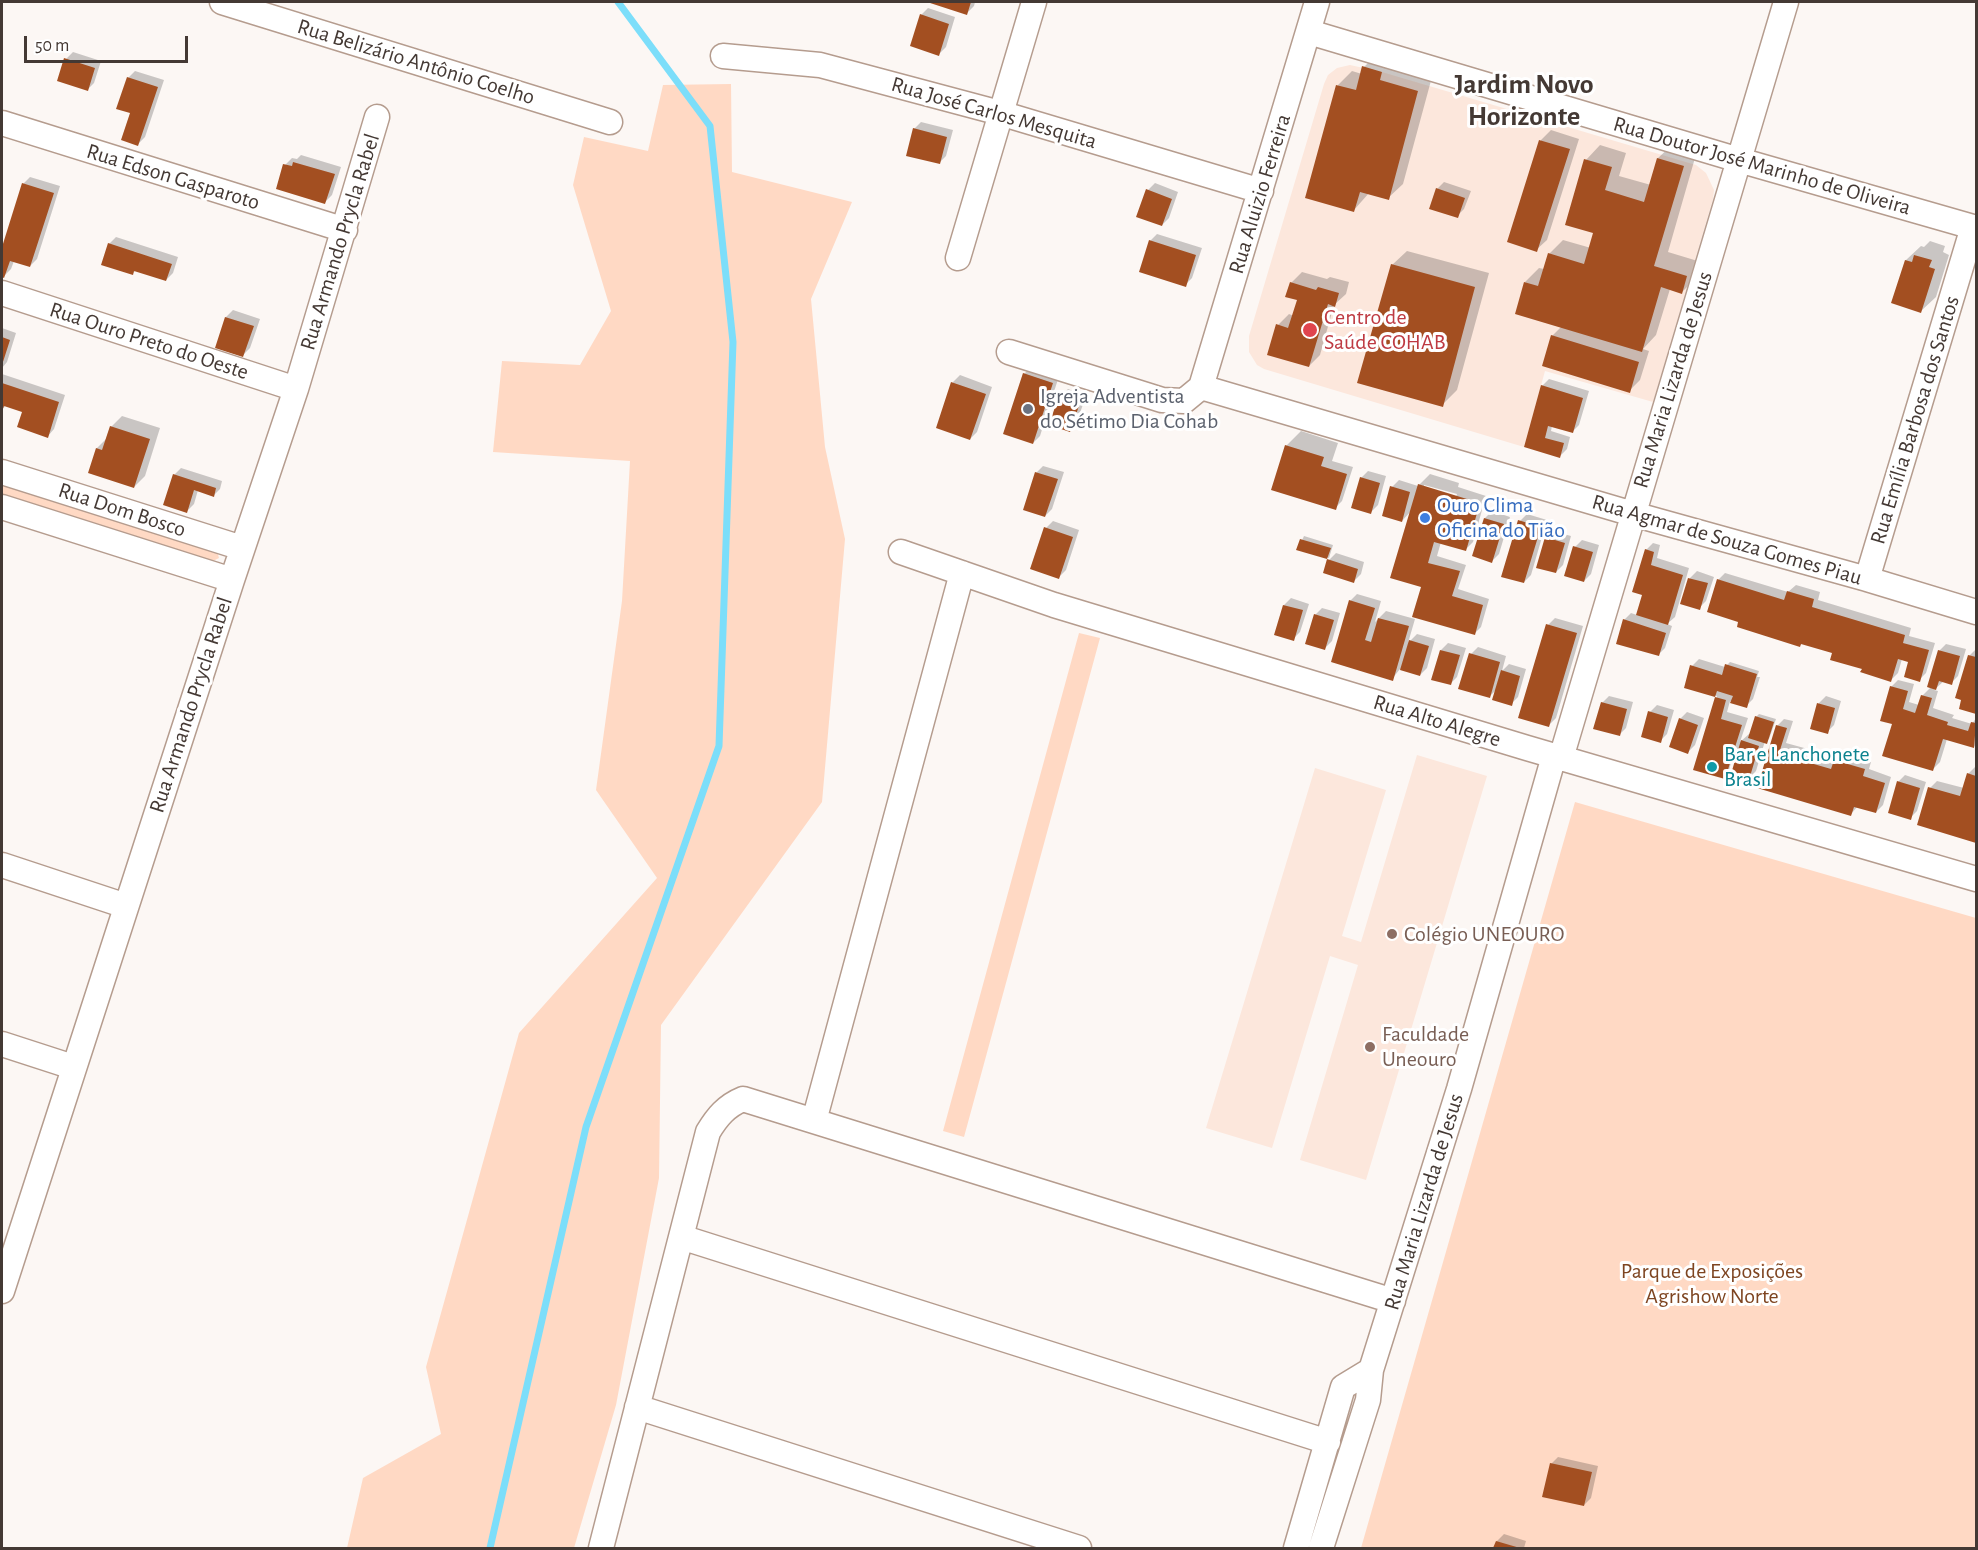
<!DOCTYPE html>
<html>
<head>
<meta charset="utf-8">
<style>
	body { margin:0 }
	#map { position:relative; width:1978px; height:1550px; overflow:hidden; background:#fcf7f4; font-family:"Alegreya Sans",sans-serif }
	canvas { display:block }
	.frame { position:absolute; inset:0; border:3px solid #443934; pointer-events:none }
	.scale { position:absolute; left:24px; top:36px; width:164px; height:27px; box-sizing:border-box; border:3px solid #443934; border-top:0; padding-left:8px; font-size:18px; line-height:21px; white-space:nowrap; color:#443934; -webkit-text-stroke:4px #fff; paint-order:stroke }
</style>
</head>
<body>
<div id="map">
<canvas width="1978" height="1550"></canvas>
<div class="frame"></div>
<div class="scale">50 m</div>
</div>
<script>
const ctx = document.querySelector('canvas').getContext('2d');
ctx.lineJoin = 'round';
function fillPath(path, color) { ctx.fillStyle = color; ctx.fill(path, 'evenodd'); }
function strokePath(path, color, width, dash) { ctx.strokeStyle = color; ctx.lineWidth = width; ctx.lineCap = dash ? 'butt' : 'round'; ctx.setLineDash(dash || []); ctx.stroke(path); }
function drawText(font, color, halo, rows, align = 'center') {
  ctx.font = font + ' "Alegreya Sans",sans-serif'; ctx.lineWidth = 6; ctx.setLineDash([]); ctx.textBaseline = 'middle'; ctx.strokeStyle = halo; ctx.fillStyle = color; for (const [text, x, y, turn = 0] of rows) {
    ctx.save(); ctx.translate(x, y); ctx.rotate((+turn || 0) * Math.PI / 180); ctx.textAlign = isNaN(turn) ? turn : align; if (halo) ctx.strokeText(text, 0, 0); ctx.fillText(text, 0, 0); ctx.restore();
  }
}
const built = new Path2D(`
	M1350 65 1382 72 1696 165 1706 173 1714 190 1713 199 1653 402 1545 371 1524 447 1264 369 1257 365 1249 352V336L1324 84 1328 75 1337 68Z
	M1417 755 1487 776 1366 1180 1300 1160 1358 965 1330 956 1272 1148 1206 1128 1315 768 1386 790 1342 936 1361 942Z`);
const green = new Path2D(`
	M731 84 732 172 852 202 811 299 825 447 845 539 822 802 661 1025 659 1178 616 1405 574 1548H347L363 1478 441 1434 426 1367 519 1033 657 878 596 790 622 601 630 461 493 452 502 361 580 365 611 311 573 185 584 137 648 151 663 85Z
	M2 482 217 551 219 558 213 561 2 494Z
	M1079 633 1100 638 964 1137 943 1131Z
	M1575 802 1976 918V1548H1361Z`);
const shadow = new Path2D(`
	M930 2H975L974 6 967 13Z
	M928 8 955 17 946 47 939 54 921 15Z
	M73 52 101 61 94 83 87 90 66 59Z
	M1378 53 1432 77 1403 184 1388 198 1369 193 1354 210 1338 85 1352 71 1362 74 1364 67Z
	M135 71 164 80 145 137 138 144 128 78Z
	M921 122 953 130 946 156 939 163 914 129Z
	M1551 130 1579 139 1547 240 1536 250 1541 140Z
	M1673 144 1697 151 1668 252 1701 262 1697 277 1682 292 1670 289 1656 335 1643 349 1649 351 1640 380 1629 391 1552 336 1562 326 1525 282 1539 268 1544 269 1549 254 1563 240 1591 248 1595 232 1586 160 1600 145 1626 153 1619 176 1651 185 1658 158Z
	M301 155 341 167 332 195 325 202 285 165 292 158 297 159Z
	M30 177 60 186 37 259 30 266 14 261 11 269 4 276 2 275V252L23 184Z
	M1444 182 1471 191 1464 209 1457 216 1437 189Z
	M1155 183 1178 192 1169 218 1162 225 1148 190Z
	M1157 234 1202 248 1192 278 1185 285 1150 241Z
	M116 237 178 257 173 273 166 280 136 270 133 273 109 244Z
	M1930 241 1945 246 1943 252 1949 255 1936 297 1921 311 1893 302 1906 260 1921 246 1924 247Z
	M1407 251 1489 273 1457 390 1442 405 1392 265Z
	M1302 272 1327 279 1330 277 1349 282 1346 294 1334 305 1320 355 1309 366 1278 325 1289 314 1294 316 1299 299 1291 283Z
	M233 310 260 319 250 348 243 355 217 347 226 317Z
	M2 328 16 333 7 362 2 368Z
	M1031 367 1059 376 1040 436 1033 443 1024 374Z
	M2 374 65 395 54 429 48 436 23 411 6 405 2 410Z
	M960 375 992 387 977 432 970 439 938 428 953 382Z
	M1549 379 1589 391 1579 425 1572 432 1552 426 1551 431 1570 437 1567 449 1560 456 1525 446 1542 386Z
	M1068 389 1086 396 1076 424 1069 431 1061 396Z
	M122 416 160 428 145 476 134 487 90 472 97 448 107 438 111 427Z
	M1301 431 1338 443 1332 461 1353 467 1342 501 1335 508 1286 446Z
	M1043 466 1064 472 1052 509 1045 516 1036 473Z
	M181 468 222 481 220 489 213 496 198 490 194 504 187 511 174 475Z
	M1368 471 1386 476 1378 505 1371 512 1361 478Z
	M1430 474 1459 483 1458 487 1486 496 1473 542 1466 549 1441 542 1437 556 1466 565 1458 589 1489 599 1481 627 1474 634 1424 582 1411 511 1402 521 1392 487 1399 480 1418 486ZM1424 485 1457 494 1456 497 1424 488Z
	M1492 511 1510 517 1499 554 1492 561 1485 518Z
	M1527 514 1547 520 1531 575 1524 582 1520 521Z
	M1053 521 1079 530 1066 570 1059 577 1046 528Z
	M1553 531 1571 536 1563 565 1556 572 1546 538Z
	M1304 536 1333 545 1329 558 1298 549Z
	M1582 540 1599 545 1591 574 1584 581 1575 547Z
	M1653 543 1660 545 1657 558 1689 568 1675 617 1667 624 1672 626 1665 648 1658 655 1624 620 1631 613 1637 615 1644 594 1646 550Z
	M1336 553 1364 562 1361 574 1354 581 1329 560Z
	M1697 571 1714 577 1706 601 1699 608 1682 603 1690 578Z
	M1725 573 1788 592 1796 585 1820 592 1818 600 1911 628 1909 636 1935 643 1926 673 1919 680 1910 661 1902 659 1898 673 1891 680 1834 652 1803 643 1799 646 1740 621 1718 580Z
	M1357 594 1381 601 1375 622 1386 611 1415 619 1408 643 1417 634 1435 639 1427 668 1420 675 1400 669 1392 679 1332 661 1350 601Z
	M1291 598 1309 604 1300 632 1293 639 1284 605Z
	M1322 608 1340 613 1332 641 1325 648 1315 615Z
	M1555 618 1583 626 1556 718 1549 725 1548 625Z
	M1448 643 1466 648 1457 677 1450 684 1441 650Z
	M1946 644 1966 649 1958 676 1951 683 1944 681 1934 690 1938 691 1933 708 1954 715 1952 718 1972 724 1976 718V744L1974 747 1947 739 1940 762 1933 769 1894 723 1891 687 1898 680 1914 684 1909 702 1919 705 1922 696 1931 687 1939 651Z
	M1478 647 1506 656 1502 671 1509 664 1526 669 1518 697 1511 704 1497 689 1490 696 1471 654Z
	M1976 649V712L1961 708 1969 656Z
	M1699 659 1725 667 1730 662 1759 671 1757 677H1760L1753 699 1746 706 1730 701 1727 712 1748 718 1740 742 1749 734H1751L1756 717 1759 714 1776 719 1769 739 1765 741 1756 771 1749 778 1738 753 1732 759 1728 774 1725 777 1695 769 1717 696 1685 687 1692 666Z
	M1609 696 1633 702 1626 728 1619 735 1602 703Z
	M1826 696 1841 701 1834 725 1827 732 1811 728 1819 703Z
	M1657 705 1674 710 1667 734 1660 741 1650 712Z
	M1687 712 1704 718 1695 745 1688 752 1680 719Z
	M1784 719 1793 721 1786 743 1808 749 1806 753 1835 761 1842 754 1871 762 1869 769 1891 777 1883 805 1876 812 1858 806 1851 814 1759 787 1777 726Z
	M1975 767 1976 842 1919 824 1930 788 1937 781 1964 788 1968 774Z
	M1905 775 1926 782 1917 811 1910 818 1898 782Z
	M1558 1457 1598 1466 1591 1498 1584 1505 1551 1464Z
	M1504 1534 1526 1541 1524 1548H1495L1497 1541Z`);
const stream = new Path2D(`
	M490 1548 586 1127 719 746 733 342 710 126 618 2`);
const building = new Path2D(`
	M927 2H971L967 15Z
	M920 14 949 24 939 56 910 46Z
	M64 58 95 68 88 91 57 81Z
	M1362 66 1382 72 1380 80 1418 91 1389 200 1360 192 1354 212 1305 198 1336 85 1356 90Z
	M127 77 158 87 138 146 121 140 130 113 116 109Z
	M913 128 947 137 940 164 906 156Z
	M1539 140 1570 149 1537 252 1507 242Z
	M1657 158 1684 166 1654 266 1687 276 1682 294 1661 287 1642 352 1515 314 1524 282 1538 286 1548 253 1584 264 1593 233 1565 225 1584 159 1612 167 1605 190 1644 202Z
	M293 162 335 174 325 204 276 189 283 164 292 166Z
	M22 183 54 193 30 267 10 261 4 278 2 277V247Z
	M1436 188 1465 198 1458 218 1429 209Z
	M1146 189 1172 199 1162 226 1136 217Z
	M1149 240 1196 255 1186 287 1139 272Z
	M108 243 172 264 166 281 134 271 133 275 101 265Z
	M1914 255 1932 260 1929 267 1935 269 1921 313 1891 303 1905 260 1912 262Z
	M1391 264 1475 287 1443 407 1357 383Z
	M1290 282 1316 290 1318 287 1339 293 1335 307 1328 304 1309 367 1267 355 1276 324 1288 328 1297 300 1285 297Z
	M225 317 254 326 243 357 215 348Z
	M1551 335 1639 362 1630 393 1542 366Z
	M2 337 10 340 2 365Z
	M1023 373 1053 383 1033 444 1003 434Z
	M951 382 986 394 970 440 936 428Z
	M2 383 59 402 48 438 17 427 22 412 4 406 2 411Z
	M1541 385 1583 398 1573 433 1548 426 1545 438 1564 443 1560 458 1524 447Z
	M1059 395 1080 403 1070 432 1049 425Z
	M110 426 150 439 134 488 88 473 96 448 102 450Z
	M1285 445 1324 457 1321 466 1347 474 1336 510 1271 490Z
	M1035 472 1058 479 1045 517 1023 510Z
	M173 474 216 488 214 497 194 490 187 513 163 505Z
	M1360 477 1380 483 1371 514 1351 508Z
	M1418 484 1480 503 1466 551 1434 542 1428 563 1460 571 1452 596 1483 605 1475 635 1412 617 1421 587 1390 578Z
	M1390 486 1410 492 1402 522 1382 516Z
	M1484 518 1504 524 1492 563 1472 556Z
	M1518 520 1541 527 1524 583 1501 577Z
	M1044 527 1073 537 1059 579 1030 569Z
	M1545 537 1565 543 1556 573 1536 568Z
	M1300 539 1331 548 1327 559 1296 550Z
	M1573 546 1593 552 1584 582 1564 576Z
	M1645 549 1654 552 1651 565 1683 575 1668 625 1636 615 1642 595 1632 592Z
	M1327 559 1358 569 1354 583 1323 573Z
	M1688 578 1708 583 1700 610 1680 604Z
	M1717 579 1784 600 1787 591 1814 599 1812 607 1905 635 1903 643 1929 650 1920 682 1904 677 1908 662 1898 659 1891 682 1860 672 1862 669 1830 660 1832 653 1801 644 1800 647 1737 627 1738 622 1707 612Z
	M1349 600 1375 608 1365 640 1371 642 1378 618 1409 626 1393 681 1331 662Z
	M1283 605 1303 610 1294 641 1274 635Z
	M1314 614 1334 620 1325 650 1305 644Z
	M1623 619 1666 633 1659 656 1616 644Z
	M1546 624 1577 633 1549 727 1518 718Z
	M1409 640 1429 646 1420 676 1400 670Z
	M1440 650 1460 655 1451 685 1431 680Z
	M1938 650 1960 656 1952 685 1939 681 1936 690 1927 687Z
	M1469 653 1500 662 1490 698 1458 689Z
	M1968 655 1976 657V714L1959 709 1961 700 1955 698Z
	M1725 664 1757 674 1747 708 1730 703 1733 696 1717 691 1715 697 1726 700 1721 719 1742 725 1725 779 1693 770 1715 697 1684 688 1690 665 1722 675Z
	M1501 670 1520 676 1512 706 1492 700Z
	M1890 686 1908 691 1903 709 1915 713 1921 695 1932 698 1927 715 1948 722 1947 725 1968 731 1971 722 1976 723 1974 748 1943 739 1933 771 1882 756 1892 724 1880 721Z
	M1601 702 1627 709 1620 736 1593 729Z
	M1817 703 1835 708 1828 734 1810 729Z
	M1648 711 1668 717 1661 743 1641 737Z
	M1755 716 1774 722 1767 744 1748 738Z
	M1679 718 1698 725 1688 754 1669 747Z
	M1776 725 1787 728 1780 750 1802 756 1800 760 1831 769 1834 760 1865 769 1863 776 1885 783 1876 813 1854 807 1851 816 1757 788Z
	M1741 740 1759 746 1749 780 1731 774Z
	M1967 773 1976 776V843L1917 825 1928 787 1960 796Z
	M1897 781 1920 788 1911 820 1888 813Z
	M1550 1463 1592 1472 1584 1506 1542 1497Z
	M1496 1541 1520 1548H1493Z`);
const minor = new Path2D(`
	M222 2 610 122
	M1309 32 1739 160 1973 227
	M723 56 820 65 1000 113 1261 191
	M2 123 345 230
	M958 258 1034 2
	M2 293 296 389
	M1009 352 1162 400 1184 401 1201 387
	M1201 387 1633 514 1867 579 1976 612
	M1201 387 1317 2
	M2 472 242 548
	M2 507 232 580
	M901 552 1054 605 1527 748 1976 879
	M1867 579 1973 227
	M1561 758 1786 2
	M2 865 126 906
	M2 1044 73 1067
	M814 1121 962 573
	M681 1237 1328 1442
	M2 1291 232 580 296 389 377 117
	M637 1407 1079 1548
	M601 1548 708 1132C717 1117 726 1106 743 1099L1393 1301
	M1296 1548 1343 1387 1371 1370
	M1321 1548 1368 1400 1371 1370 1459 1089 1554 756`);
const markers = [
	[1310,330,8,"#e0444e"],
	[1028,409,6,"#6b7280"],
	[1425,518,6,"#3f7fe0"],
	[1712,767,6,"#0f9aa8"],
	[1392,934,6,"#8d6e63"],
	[1370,1047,6,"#8d6e63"]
];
const streetNames = [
	["Rua Belizário Antônio Coelho",416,62,17],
	["Rua José Carlos Mesquita",994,113,16],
	["Rua Doutor José Marinho de Oliveira",1762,166,16],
	["Rua Edson Gasparoto",173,177,17],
	["Rua Aluizio Ferreira",1260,194,-73],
	["Rua Armando Prycla Rabel",340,242,-73],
	["Rua Ouro Preto do Oeste",149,341,18],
	["Rua Maria Lizarda de Jesus",1673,380,-73],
	["Rua Emília Barbosa dos Santos",1915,420,-73],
	["Rua Dom Bosco",122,510,18],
	["Rua Agmar de Souza Gomes Piau",1727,540,16],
	["Rua Armando Prycla Rabel",191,705,-72],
	["Rua Alto Alegre",1437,721,17],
	["Rua Maria Lizarda de Jesus",1424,1202,-73]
];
const healthNames = [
	["Centro de",1324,317],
	["Saúde COHAB",1324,342]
];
const worshipNames = [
	["Igreja Adventista",1040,396],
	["do Sétimo Dia Cohab",1040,421]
];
const shopNames = [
	["Ouro Clima",1437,505],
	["Oficina do Tião",1437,530]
];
const cultureNames = [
	["Bar e Lanchonete",1724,754],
	["Brasil",1724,779]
];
const educationNames = [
	["Colégio UNEOURO",1404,934],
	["Faculdade",1382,1034],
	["Uneouro",1382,1059]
];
const parkNames = [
	["Parque de Exposições",1712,1271],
	["Agrishow Norte",1712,1296]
];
const districtNames = [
	["Jardim Novo",1524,85],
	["Horizonte",1524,117]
];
fillPath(built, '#fce7dc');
fillPath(green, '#ffd9c4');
fillPath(shadow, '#0003');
strokePath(stream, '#7cdefa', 7);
fillPath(building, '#a34f21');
strokePath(minor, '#b59c8e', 27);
strokePath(minor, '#fff', 24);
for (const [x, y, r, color] of markers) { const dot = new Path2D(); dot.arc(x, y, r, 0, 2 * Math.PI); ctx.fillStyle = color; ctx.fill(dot); strokePath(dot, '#fff', 2); }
drawText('22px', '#443934', '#fff', streetNames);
drawText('22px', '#be3a42', '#fff', healthNames, 'left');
drawText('22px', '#5b616d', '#fff', worshipNames, 'left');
drawText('22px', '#366cbe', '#fff', shopNames, 'left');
drawText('22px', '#0d838f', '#fff', cultureNames, 'left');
drawText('22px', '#785e54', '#fff', educationNames, 'left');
drawText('22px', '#7e4521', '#fff', parkNames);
drawText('bold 28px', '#443934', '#fff', districtNames);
</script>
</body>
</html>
